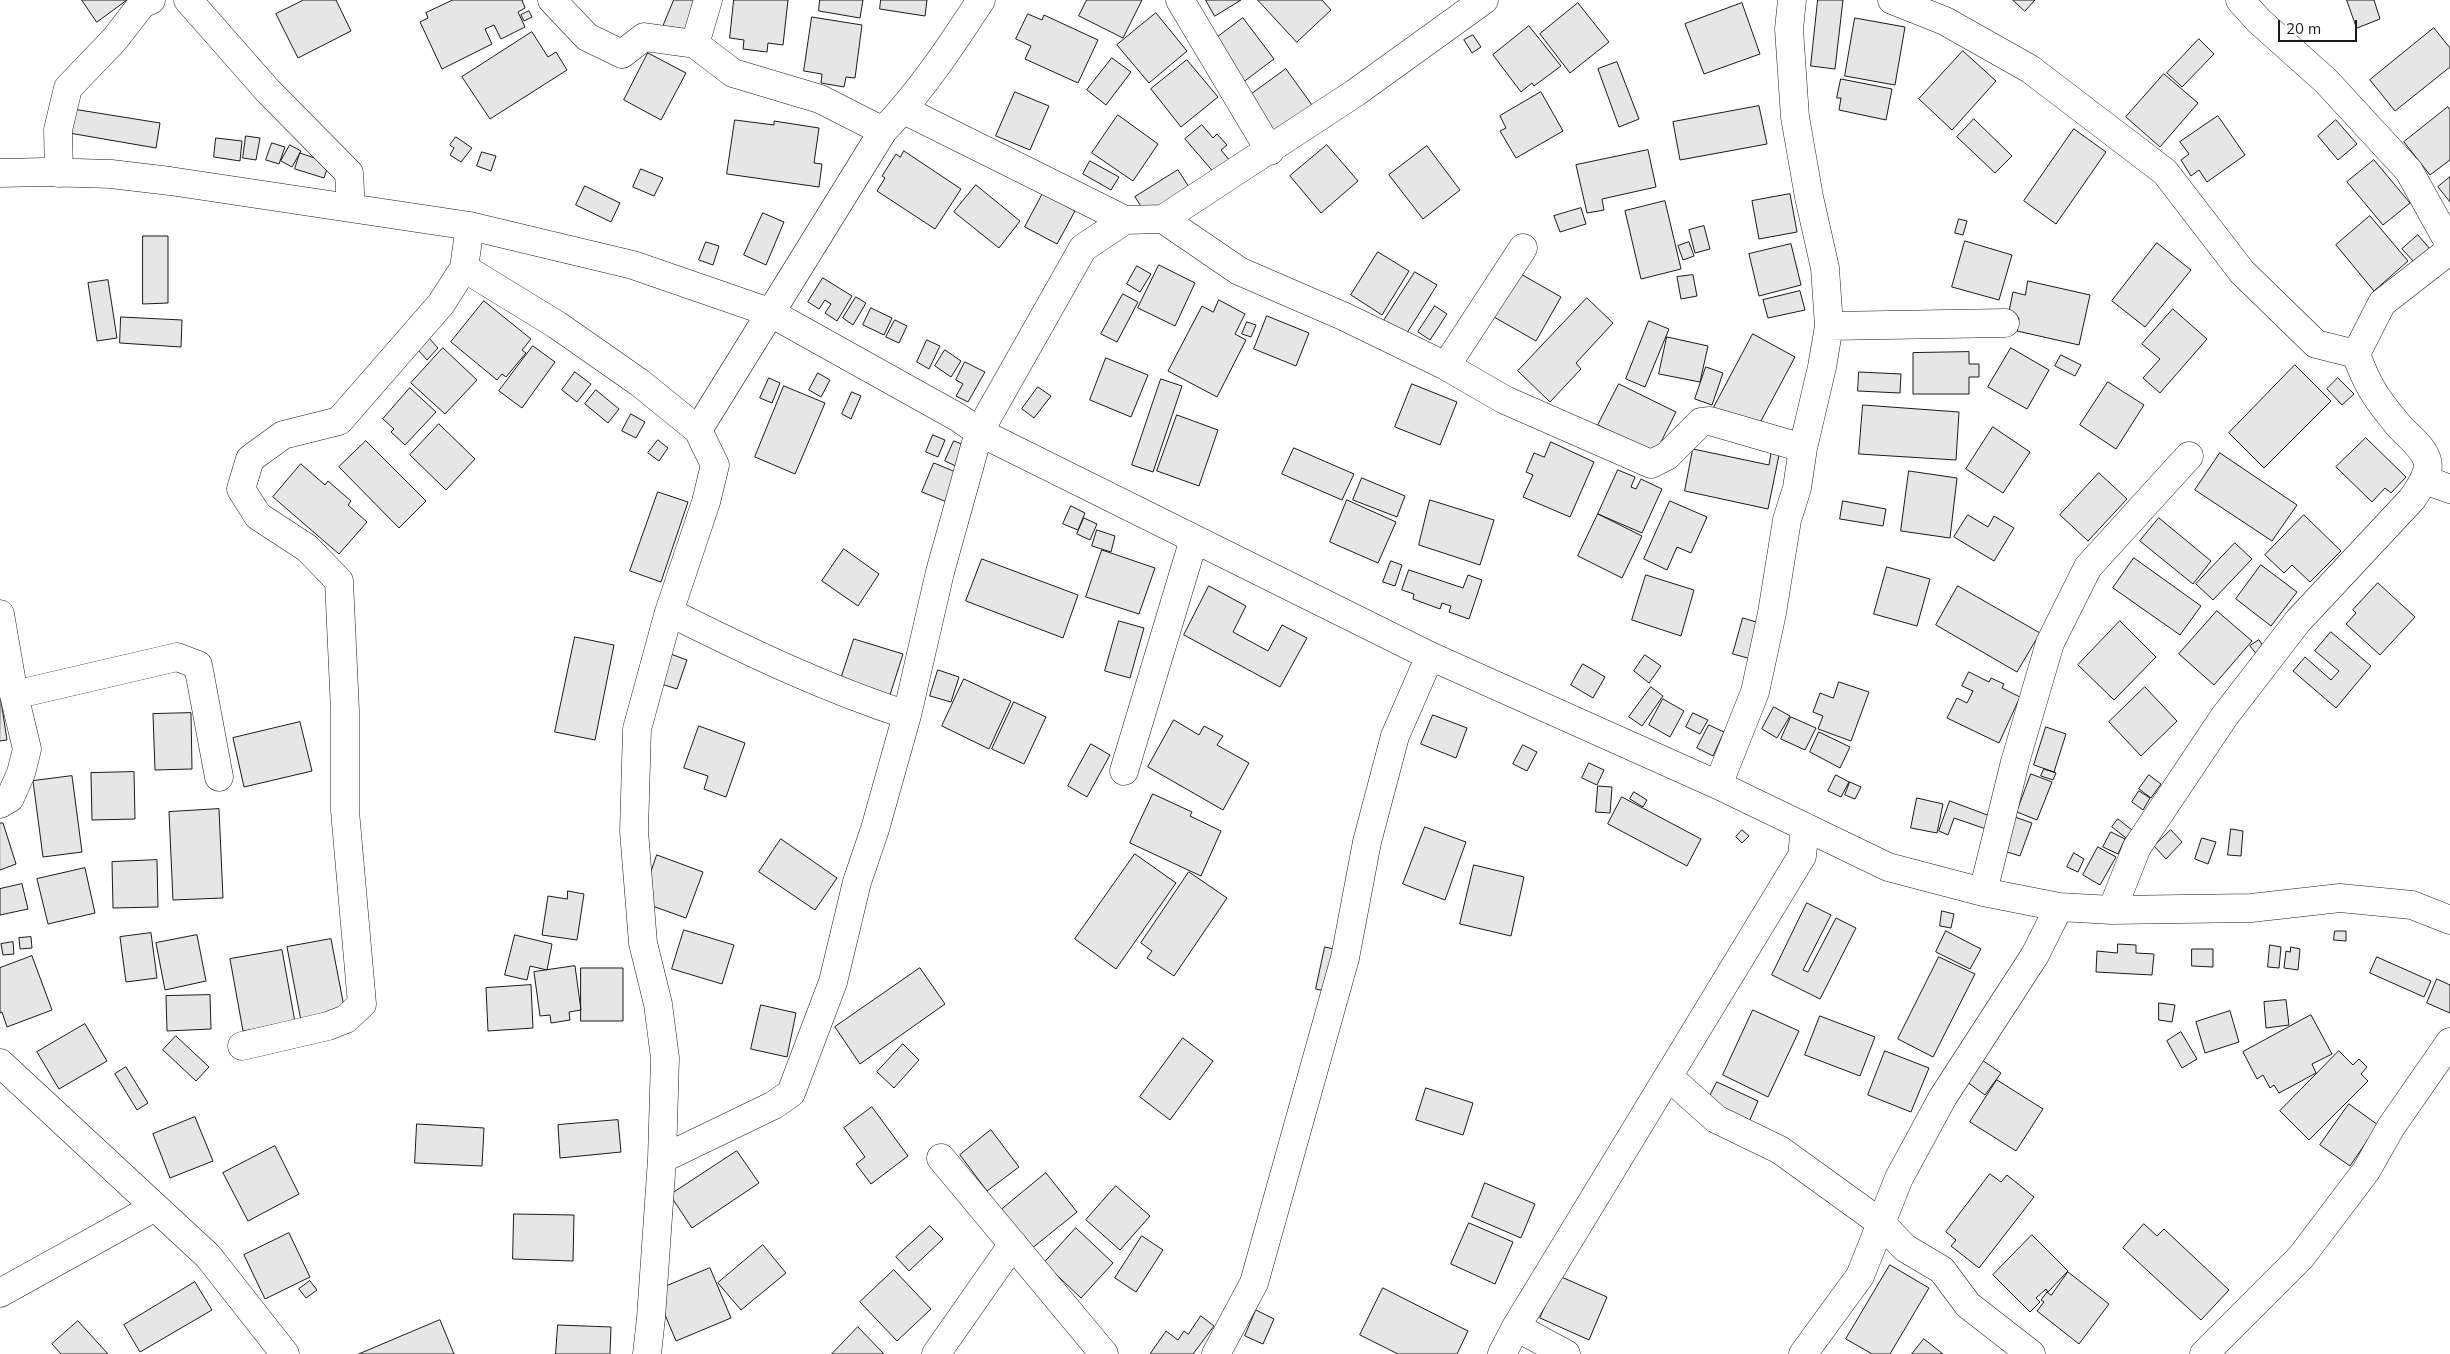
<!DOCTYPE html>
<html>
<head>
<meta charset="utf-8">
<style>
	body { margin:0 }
	#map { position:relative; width:2450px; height:1354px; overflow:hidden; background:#fff; font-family:Mulish,sans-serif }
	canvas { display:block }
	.scale { position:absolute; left:2278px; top:20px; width:79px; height:22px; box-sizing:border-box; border:2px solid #1a1a1a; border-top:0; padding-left:6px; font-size:15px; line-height:18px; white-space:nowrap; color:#1a1a1a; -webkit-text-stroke:4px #fff; paint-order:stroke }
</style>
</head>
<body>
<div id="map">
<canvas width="2450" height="1354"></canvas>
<div class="scale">20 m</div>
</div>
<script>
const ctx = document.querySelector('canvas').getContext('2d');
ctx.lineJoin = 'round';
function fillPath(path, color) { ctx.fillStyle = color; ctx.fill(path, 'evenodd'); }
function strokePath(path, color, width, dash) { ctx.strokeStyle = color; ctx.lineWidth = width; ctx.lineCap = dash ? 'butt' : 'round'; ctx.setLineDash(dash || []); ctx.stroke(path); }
const building = new Path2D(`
	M82 0H127L97 22Z
	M304 0H336L351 31 298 58 276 14Z
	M453 0H522L525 8 518 12 525 27 501 39 494 25 485 29 492 44 442 69 420 22 428 18 426 13Z
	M674 0H698L683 37 662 29Z
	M734 0H788L783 45 768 43 767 52 743 49 744 40 730 38Z
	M820 0H863L860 18 819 11Z
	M881 0H927L925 16 880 9Z
	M1087 0H1142L1123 38 1079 16Z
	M1206 0H1241L1215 16Z
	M1258 0H1322L1331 10 1297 42Z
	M1818 0H1843L1835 69 1811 66Z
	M2013 0H2035L2025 11Z
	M2347 0H2374L2380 19 2357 28Z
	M1578 3 1609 42 1570 73 1540 34Z
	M1742 3 1760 54 1704 74 1685 24Z
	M529 11 532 17 524 21 521 15Z
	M1156 13 1187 51 1149 83 1117 45Z
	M1028 14 1042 20 1044 15 1098 40 1078 83 1025 59 1031 46 1016 39Z
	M812 17 862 25 855 78 846 77 844 87 821 83 822 74 804 71Z
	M1243 18 1274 59 1242 83 1211 42Z
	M1855 18 1905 27 1895 85 1845 76Z
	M1529 26 1561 66 1534 86 1532 83 1521 92 1493 55Z
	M2434 28 2450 48V67L2395 111 2370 80Z
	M532 32 548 57 556 52 567 70 490 119 462 77Z
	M1473 35 1481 47 1472 53 1464 40Z
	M2199 39 2214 54 2182 87 2167 73Z
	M1963 51 1996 81 1952 130 1919 99Z
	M648 53 686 73 661 120 624 100Z
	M1112 58 1131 72 1106 105 1087 90Z
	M1187 60 1218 97 1181 127 1151 89Z
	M1617 62 1639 119 1619 127 1598 69Z
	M1286 69 1312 105 1274 132 1249 96Z
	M2164 74 2198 103 2160 147 2126 117Z
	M1841 79 1892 89 1886 120 1839 110 1841 98H1837Z
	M1015 92 1049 106 1030 150 996 136Z
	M1541 92 1563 131 1516 158 1500 131 1506 128 1500 116Z
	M1759 106 1767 144 1680 160 1673 122Z
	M2448 107 2450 110V160L2430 175 2404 142Z
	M73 109 160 123 156 148 69 133Z
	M1118 115 1158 144 1133 181 1092 153Z
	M2218 116 2245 155 2207 182 2199 170 2191 176 2181 160 2189 154 2180 142Z
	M1974 119 2012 156 1995 173 1957 137Z
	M735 120 774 125V121L819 128 814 163 822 164 819 187 727 174Z
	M2336 120 2357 144 2338 160 2318 136Z
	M1202 125 1213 138 1217 134 1227 145 1221 150 1231 162 1216 175 1185 139Z
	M2074 129 2106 152 2056 224 2024 201Z
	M246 136 260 138 256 160 243 158Z
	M456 137 472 148 461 162 450 155 454 148 450 145Z
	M216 138 242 141 240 161 214 157Z
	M272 143 285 147 279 164 266 160Z
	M290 145 301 151 292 167 281 161Z
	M1327 145 1358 181 1321 213 1290 176Z
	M1427 146 1460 190 1423 219 1389 175Z
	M1648 150 1656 187 1602 199 1604 210 1587 213 1576 165Z
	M904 151 961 189 935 229 877 191 885 178 882 176 896 154 900 157Z
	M482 152 496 156 491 171 477 166Z
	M300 153 329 163 324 178 295 169Z
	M2374 160 2410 203 2383 225 2347 182Z
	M1090 161 1119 177 1111 190 1083 174Z
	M641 169 663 178 654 196 633 187Z
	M1178 170 1189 187 1146 214 1135 197Z
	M2450 177V202L2438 187Z
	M976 185 1020 221 999 248 954 212Z
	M585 186 620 203 611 222 576 205Z
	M1043 193 1075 211 1057 244 1025 227Z
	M1790 194 1797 232 1759 239 1752 201Z
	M1665 201 1681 269 1641 279 1625 211Z
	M1581 208 1586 224 1560 232 1554 216Z
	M763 213 784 222 766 265 744 255Z
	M2370 216 2408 261 2374 291 2336 245Z
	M1959 219 1967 221 1963 235 1955 233Z
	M1704 226 1710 249 1695 253 1689 230Z
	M2418 235 2430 249 2415 263 2402 249Z
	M143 236H168V303L143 304Z
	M1965 241 2012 255 1999 300 1952 287Z
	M706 242 719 246 713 265 699 260Z
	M1689 242 1694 256 1683 260 1678 246Z
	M2157 243 2191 270 2145 327 2112 301Z
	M1791 244 1801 285 1759 296 1749 254Z
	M1378 252 1409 271 1382 315 1351 295Z
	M1159 265 1195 283 1175 326 1138 308Z
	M1137 266 1151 274 1140 292 1127 284Z
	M1415 272 1437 285 1405 336 1383 322Z
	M1519 273 1561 297 1536 341 1494 317Z
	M1693 275 1697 296 1681 299 1677 277Z
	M823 278 852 296 837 321 825 313 831 304 825 300 819 309 808 302Z
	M108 280 117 338 97 341 88 283Z
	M2028 281 2090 295 2079 345 2017 331 2019 318 2008 316 2013 292 2025 295Z
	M1800 291 1805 310 1768 318 1763 300Z
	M1123 294 1138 302 1117 342 1101 334Z
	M856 297 866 303 853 325 843 318Z
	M1587 298 1613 323 1576 363 1581 369 1550 402 1518 371Z
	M1219 300 1245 314 1235 334 1246 340 1217 397 1168 371 1202 306 1213 312Z
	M484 301 531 339 522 350 526 353 506 377 502 374 497 380 451 342Z
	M1435 306 1447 314 1430 340 1418 332Z
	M871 308 892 318 884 335 863 325Z
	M2173 309 2207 339 2160 393 2143 378 2160 359 2142 344Z
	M1267 316 1309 333 1296 366 1254 349Z
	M121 317 182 320 181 347 120 343Z
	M895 320 907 326 899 343 886 337Z
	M1649 321 1669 329 1645 387 1626 379Z
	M1247 322 1256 325 1251 337 1242 334Z
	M1753 334 1795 357 1754 434 1712 411Z
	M1667 337 1708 346 1700 382 1659 374Z
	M429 338 438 348 427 360 418 350Z
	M927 340 940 346 929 369 917 362Z
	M533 346 555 362 522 408 499 391Z
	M443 348 477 380 445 414 411 383Z
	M2011 348 2049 370 2027 409 1988 387Z
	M945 350 961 361 951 377 935 366Z
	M1969 352V364H1979V377H1969V394H1913V353Z
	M2061 355 2081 365 2075 376 2055 366Z
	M1106 358 1148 375 1131 417 1090 400Z
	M965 362 985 372 968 402 956 396 963 384 956 380Z
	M2295 365 2331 401 2264 468 2229 433Z
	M1706 367 1723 373 1712 405 1695 399Z
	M575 372 591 384 577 402 562 390Z
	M1859 372 1901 374 1900 393 1858 391Z
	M818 373 830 380 821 397 809 390Z
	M769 378 780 383 772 403 760 398Z
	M2338 378 2354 394 2342 405 2327 389Z
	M1161 379 1182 386 1153 472 1132 465Z
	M2108 382 2144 405 2116 449 2080 425Z
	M1412 384 1457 402 1440 445 1395 427Z
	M1619 384 1676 412 1655 454 1598 425Z
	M784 386 825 403 795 474 755 457Z
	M1038 387 1051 396 1034 418 1022 409Z
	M410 388 436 412 405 445 391 432 394 429 383 419Z
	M596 390 619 409 608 423 585 404Z
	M852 392 861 396 851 419 842 414Z
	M1863 405 1959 412 1956 460 1859 454Z
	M631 414 645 422 636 438 622 431Z
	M1177 415 1218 430 1199 486 1157 471Z
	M439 424 475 459 446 490 410 455Z
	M1993 427 2030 452 2003 493 1966 469Z
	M933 435 945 440 938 457 926 452Z
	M2366 438 2406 477 2391 493 2385 488 2372 502 2336 467Z
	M658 440 668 448 659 461 648 453Z
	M366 441 426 501 399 528 339 467Z
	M954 441 969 447 960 468 945 461Z
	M1551 442 1594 462 1570 517 1523 497 1533 475 1526 472 1534 453 1544 457Z
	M1294 448 1354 474 1342 500 1282 474Z
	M1693 449 1769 465 1771 453 1779 455 1768 509 1685 491Z
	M2220 453 2297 505 2272 541 2195 490Z
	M934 463 958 473 947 502 922 492Z
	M301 464 325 485 328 481 351 501 348 505 367 522 339 554 273 497Z
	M1618 470 1635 477 1631 487 1636 489 1641 479 1662 489 1642 533 1598 514Z
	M1909 471 1957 478 1950 538 1901 531Z
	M2099 473 2127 499 2088 541 2060 515Z
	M1362 478 1405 496 1397 517 1353 500Z
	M658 492 688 502 661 582 630 571Z
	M1347 500 1396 522 1378 563 1330 542Z
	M1430 500 1494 520 1480 565 1419 545Z
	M1670 501 1707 517 1691 553 1677 547 1667 570 1644 559Z
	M1843 501 1886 509 1883 526 1840 519Z
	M1071 506 1085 513 1078 530 1063 524Z
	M1598 514 1642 536 1622 578 1578 556Z
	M1968 515 1988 527 1994 516 2014 528 1994 561 1954 537Z
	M2304 515 2341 551 2310 582 2292 565 2284 573 2265 555Z
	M1084 518 1097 524 1090 540 1077 534Z
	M2159 518 2211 561 2193 584 2140 541Z
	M1097 530 1115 536 1111 552 1092 546Z
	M2235 543 2252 559 2213 600 2196 584Z
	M844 549 879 574 858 606 822 581Z
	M1102 550 1155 568 1139 614 1086 597Z
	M2134 558 2201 606 2180 635 2113 588Z
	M982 559 1078 595 1063 638 966 601Z
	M1391 561 1402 565 1395 586 1383 582Z
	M2261 565 2297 592 2271 626 2236 599Z
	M1887 567 1930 579 1917 626 1874 614Z
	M1409 570 1463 588 1468 575 1482 580 1469 619 1449 612 1451 606 1442 603 1440 609 1413 599 1414 594 1402 590Z
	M1646 575 1694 590 1681 636 1632 620Z
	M2378 583 2415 617 2380 655 2346 624 2356 613 2353 610Z
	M1209 586 1246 606 1233 632 1268 651 1282 625 1307 638 1280 687 1184 635Z
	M1958 586 2040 633 2017 672 1936 625Z
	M2217 611 2252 641 2214 685 2179 654Z
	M1743 618 1766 625 1755 660 1733 654Z
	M1119 621 1144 628 1130 678 1105 671Z
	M2120 621 2156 657 2114 700 2078 665Z
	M2331 632 2371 666 2336 708 2293 671 2305 657 2331 680 2339 671 2315 651Z
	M575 637 614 645 595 740 555 732Z
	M854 639 903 654 889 698 840 682Z
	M2259 640 2266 650 2258 656 2250 646Z
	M665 652 687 660 677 689 655 682Z
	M1645 655 1661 666 1649 683 1634 671Z
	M1583 664 1605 677 1593 698 1571 685Z
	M938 670 959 677 951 702 930 696Z
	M1969 672 1989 682 1991 678 2004 684 2002 688 2020 697 1999 743 1947 718 1957 698 1967 703 1973 691 1962 686Z
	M964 679 1011 701 989 749 942 726Z
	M1839 682 1869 692 1851 741 1818 729 1823 716 1813 712 1820 693 1833 698Z
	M1651 687 1663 696 1642 726 1629 717Z
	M2145 687 2177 721 2141 756 2109 722Z
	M0 694 7 740 0 741Z
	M1663 699 1684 711 1670 737 1649 725Z
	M1014 702 1046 717 1024 764 992 749Z
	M1774 707 1790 716 1777 738 1762 729Z
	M191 713 192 769 155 770 153 714Z
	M1693 713 1708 720 1700 734 1686 727Z
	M1433 715 1467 728 1456 758 1421 744Z
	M1791 717 1816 728 1805 750 1781 739Z
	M1174 720 1199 735 1204 726 1223 736 1217 745 1249 763 1223 810 1148 767Z
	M300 722 312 771 244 787 233 738Z
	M1709 725 1724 732 1713 756 1697 748Z
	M699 726 745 743 726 797 704 789 708 776 684 768Z
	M2046 727 2066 734 2054 772 2034 765Z
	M1819 732 1850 747 1840 768 1810 752Z
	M1091 744 1110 755 1087 797 1068 786Z
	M1523 745 1537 752 1527 771 1513 764Z
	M1589 763 1604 770 1597 785 1582 778Z
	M2044 769 2056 773 2053 780 2041 776Z
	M134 772 135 819 92 820 91 773Z
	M2031 774 2052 782 2037 820 2017 812Z
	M1836 775 1849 782 1841 797 1828 791Z
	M2149 775 2161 784 2151 798 2139 789Z
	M72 776 82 852 43 857 33 781Z
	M1850 782 1861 787 1855 799 1845 795Z
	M1598 786 1612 787 1610 813 1596 812Z
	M2139 791 2150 798 2143 810 2132 802Z
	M1634 792 1647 800 1643 807 1630 799Z
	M1153 794 1192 812 1190 816 1221 831 1201 876 1130 843Z
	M1622 797 1701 839 1687 866 1608 824Z
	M1917 798 1943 804 1937 833 1911 828Z
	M1950 801 1990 816 1986 829 1954 818 1948 835 1939 831Z
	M219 809 223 898 173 900 169 812Z
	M2012 816 2032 823 2020 856 2001 850Z
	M2118 819 2132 830 2126 838 2112 827Z
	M0 823H3L16 864 0 870Z
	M1425 827 1466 842 1445 900 1403 884Z
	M2231 829 2243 831 2241 856 2228 855Z
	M1742 830 1749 836 1742 843 1736 837Z
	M2171 830 2182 842 2166 859 2154 846Z
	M2111 832 2125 839 2118 854 2103 847Z
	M2202 838 2216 842 2208 864 2195 859Z
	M781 839 837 878 815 910 759 872Z
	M2098 847 2116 857 2100 885 2083 875Z
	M2074 853 2084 859 2078 872 2067 867Z
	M1135 854 1176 883 1116 969 1075 939Z
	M657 855 703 872 686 918 641 902Z
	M157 860 158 907 113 908 112 862Z
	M1474 865 1524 877 1511 936 1460 924Z
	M85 868 95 913 48 924 37 879Z
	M1189 872 1227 898 1174 976 1147 958 1152 951 1141 943Z
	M22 884 28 909 0 915V889Z
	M568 891 584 894 577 940 542 935 548 896 567 899Z
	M1807 903 1831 915 1803 970 1808 972 1836 918 1856 928 1820 999 1772 975Z
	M1942 911 1954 914 1951 928 1940 926Z
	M684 930 734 945 722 984 672 969Z
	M1946 931 1981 949 1970 969 1936 952Z
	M2335 931H2346V941L2334 940Z
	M151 933 157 978 126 982 120 937Z
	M197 935 206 981 165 990 156 943Z
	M515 935 552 944 547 970 530 966 527 980 505 975Z
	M31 937 32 948 20 949 19 938Z
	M331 939 345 1012 301 1021 287 947Z
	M13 942 14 954 3 955 1 944Z
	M2118 944 2136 945V953L2154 954 2152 975 2096 972 2097 951 2117 953Z
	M2270 945 2281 947 2279 968 2268 967Z
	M1325 947 1338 950 1329 992 1316 989Z
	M2291 947 2300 949 2298 970 2284 968 2286 951 2290 952Z
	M2192 949H2213V967L2192 966Z
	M282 950 295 1022 243 1031 230 959Z
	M32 956 52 1010 7 1027 2 1012 0 1013V968Z
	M1939 957 1975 974 1933 1057 1898 1039Z
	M2377 957 2431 981 2424 997 2370 973Z
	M575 966 581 1010 569 1012 570 1020 551 1023 550 1015 540 1016 534 972Z
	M581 968H623V1021H581Z
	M920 968 945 1004 860 1064 835 1027Z
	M2437 979 2450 985V1013L2427 1003Z
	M531 985 533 1028 488 1031 486 988Z
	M210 995 211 1029 167 1031 166 996Z
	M2286 1000 2289 1025 2266 1028 2264 1002Z
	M2159 1003 2175 1005 2172 1022 2159 1020Z
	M761 1005 796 1013 787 1057 751 1049Z
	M1753 1010 1799 1031 1768 1097 1723 1075Z
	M2230 1011 2239 1042 2205 1053 2196 1022Z
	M2311 1015 2332 1054 2312 1064 2316 1073 2279 1093 2274 1085 2270 1088 2263 1075 2257 1079 2243 1052Z
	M1820 1016 1875 1037 1860 1076 1805 1055Z
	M85 1024 107 1061 59 1089 37 1052Z
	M2181 1032 2197 1059 2182 1068 2167 1041Z
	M176 1036 209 1067 196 1081 163 1050Z
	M1183 1038 1213 1061 1170 1120 1140 1097Z
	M903 1044 919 1060 894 1088 877 1072Z
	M1885 1051 1929 1068 1911 1112 1868 1095Z
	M2339 1051 2353 1065 2359 1059 2367 1067 2361 1074 2368 1081 2309 1140 2280 1111Z
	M1982 1060 2001 1073 1985 1095 1967 1082Z
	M126 1067 148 1103 137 1110 115 1074Z
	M1997 1080 2043 1109 2016 1151 1970 1122Z
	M1717 1082 1758 1101 1749 1122 1707 1102Z
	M1426 1088 1473 1103 1463 1135 1416 1120Z
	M2349 1104 2378 1125 2350 1166 2320 1145Z
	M872 1107 908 1156 871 1184 856 1164 865 1157 844 1128Z
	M195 1117 213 1161 170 1178 153 1134Z
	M618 1120 621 1152 560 1158 558 1125Z
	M417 1124 484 1128 482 1166 415 1163Z
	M991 1130 1019 1167 987 1191 960 1155Z
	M275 1146 299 1194 248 1221 223 1173Z
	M737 1151 759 1183 692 1228 670 1195Z
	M1046 1173 1077 1212 1031 1249 1001 1210Z
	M1990 1174 2001 1182 2007 1175 2034 1197 1979 1268 1951 1246 1956 1240 1946 1232Z
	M1485 1183 1535 1204 1521 1238 1472 1217Z
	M1116 1186 1150 1216 1120 1250 1086 1220Z
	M514 1214 574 1215 573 1261 513 1259Z
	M1469 1223 1513 1242 1495 1284 1451 1264Z
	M2144 1224 2157 1236 2164 1229 2229 1290 2201 1320 2123 1248Z
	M930 1226 943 1239 909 1271 896 1257Z
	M1076 1228 1113 1263 1081 1298 1044 1263Z
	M289 1233 310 1277 265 1299 244 1255Z
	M2032 1235 2068 1271 2048 1292 2046 1289 2036 1298 2040 1302 2030 1312 1993 1275Z
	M1142 1236 1163 1250 1136 1292 1115 1278Z
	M763 1245 786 1273 741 1310 718 1283Z
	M1890 1265 1929 1288 1890 1354H1872L1846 1339Z
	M710 1268 731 1318 676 1341 655 1291Z
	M894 1270 931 1309 897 1341 860 1302Z
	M2068 1272 2109 1304 2079 1344 2037 1311 2044 1302 2041 1300 2047 1292 2051 1295Z
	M1559 1276 1607 1297 1589 1340 1540 1318Z
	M310 1281 317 1290 306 1298 299 1289Z
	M195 1282 212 1310 140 1352 124 1325Z
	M1383 1288 1468 1331 1457 1354H1398L1360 1335Z
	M1256 1310 1274 1319 1263 1344 1245 1336Z
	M1201 1316 1214 1326 1193 1354H1150L1166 1331 1178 1340 1184 1331 1188 1334Z
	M440 1320 454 1354H359Z
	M78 1321 108 1354H61L52 1344Z
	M558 1325 611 1327 610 1354H556Z
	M858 1327 884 1354H832Z
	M1924 1339 1943 1354H1912Z`);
const minor = new Path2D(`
	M188 0 268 91 349 173 351 208
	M552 0 587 37 622 54 644 37 695 44
	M708 0 695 44 733 73 820 99 883 131
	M1180 0 1270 151
	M1892 0 1945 21 2030 69 2165 172 2242 272 2316 344 2356 354
	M2240 0 2259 21 2326 81 2409 171 2450 245
	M904 110 1125 220
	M0 173 44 172 111 174 170 181 470 226 633 265 769 312 959 418 979 432 1430 656 1718 785 1888 867 1983 892 2059 907 2112 910 2251 908 2340 898 2412 905 2450 920
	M59 173 58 130 68 88 115 39 142 4 151 0
	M1163 219 1239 271 1343 316 1446 366 1505 400 1651 464 1667 456 1701 422 1710 421 1803 448
	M464 268 557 325 640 383 698 430 715 465 706 502 669 612 637 729 634 831 643 943 658 1004 665 1058 662 1159 651 1318 647 1354
	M1829 326 2005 323
	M1446 366 1523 248
	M698 430 883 131C921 91 951 46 981 0
	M2425 480 2450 489
	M669 612C747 651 824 688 907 715
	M0 614 14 695 27 749 21 773 10 798 0 804
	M14 695 177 657 198 665 219 777
	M1124 771 1194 539
	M1718 785 1755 692 1772 613 1787 520 1797 488 1803 448 1822 367 1829 326 1825 268 1809 197 1795 117 1789 29 1792 0
	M1983 892 2015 762 2050 643 2088 567 2189 456
	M2112 910 2137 847 2224 717 2298 621 2412 499C2419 488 2431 474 2427 460 2422 444 2404 434 2395 421 2375 397 2367 384 2356 354L2382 303 2450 250
	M242 1046 328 1026 346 1019 362 1004 345 811V711L339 581 307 548 258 516 241 489 250 459 283 435 339 421 441 304 464 268 470 226
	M0 1063 208 1256 285 1354
	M1669 1077 1716 1119 1780 1150 1881 1223 1905 1248 1942 1270 1968 1305 2031 1354
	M941 1158 1104 1354
	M662 1159 774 1105 791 1093 833 982 857 882 875 829 907 715 940 572 979 432 1083 248 1125 220 1163 219 1355 93 1484 0
	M0 1293 155 1207
	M1516 1327 1566 1354
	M936 1354 1013 1244
	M1216 1354 1254 1283 1345 958 1367 842 1395 736 1430 656
	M1502 1354 1516 1327 1802 856 1805 827
	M1803 1354 1860 1276 1899 1178 1943 1097 2035 955 2059 907
	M2204 1354 2301 1257 2366 1171 2391 1127 2450 1042`);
fillPath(building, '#e6e6e6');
strokePath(building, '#1a1a1a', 1);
strokePath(minor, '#1a1a1a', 29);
strokePath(minor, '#fff', 28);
</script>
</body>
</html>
